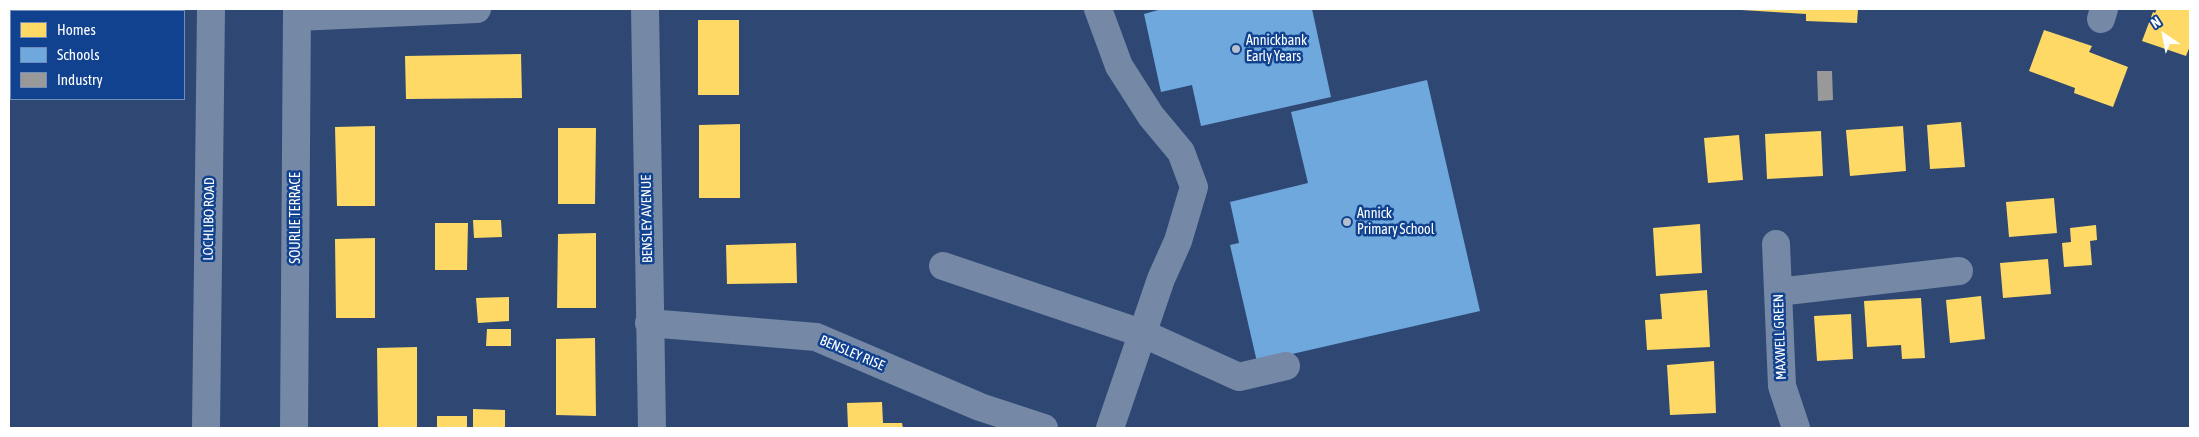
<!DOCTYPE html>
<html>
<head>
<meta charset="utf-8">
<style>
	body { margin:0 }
	#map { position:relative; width:2199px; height:437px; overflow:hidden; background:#2e4873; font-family:"Asap Condensed",sans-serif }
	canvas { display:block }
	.frame { position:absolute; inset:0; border:10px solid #fff; pointer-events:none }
	.legend { position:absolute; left:10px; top:10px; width:175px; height:90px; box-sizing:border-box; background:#114290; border:1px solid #708ebc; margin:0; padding:6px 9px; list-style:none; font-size:15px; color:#fff }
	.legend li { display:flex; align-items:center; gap:10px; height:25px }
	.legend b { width:25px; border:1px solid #708ebc }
	.north { position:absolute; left:2139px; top:10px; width:50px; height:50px; -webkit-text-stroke:4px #114290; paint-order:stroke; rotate:327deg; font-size:14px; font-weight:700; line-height:20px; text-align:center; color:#fff }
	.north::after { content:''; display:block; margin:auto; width:18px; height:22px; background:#fff; clip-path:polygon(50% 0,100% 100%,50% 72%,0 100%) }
</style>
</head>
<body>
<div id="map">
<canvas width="2199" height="437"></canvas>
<div class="frame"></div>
<ul class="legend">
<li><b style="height:14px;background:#ffd966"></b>Homes</li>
<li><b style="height:14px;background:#6fa8dc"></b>Schools</li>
<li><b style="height:14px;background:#999"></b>Industry</li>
</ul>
<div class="north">N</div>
</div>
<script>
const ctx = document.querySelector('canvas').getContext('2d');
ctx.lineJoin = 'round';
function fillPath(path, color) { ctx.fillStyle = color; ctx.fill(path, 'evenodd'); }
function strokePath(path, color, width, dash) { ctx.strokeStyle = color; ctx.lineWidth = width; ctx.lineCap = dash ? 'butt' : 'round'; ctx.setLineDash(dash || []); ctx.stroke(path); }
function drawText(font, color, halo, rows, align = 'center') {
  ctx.font = font + ' "Asap Condensed",sans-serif'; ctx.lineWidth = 5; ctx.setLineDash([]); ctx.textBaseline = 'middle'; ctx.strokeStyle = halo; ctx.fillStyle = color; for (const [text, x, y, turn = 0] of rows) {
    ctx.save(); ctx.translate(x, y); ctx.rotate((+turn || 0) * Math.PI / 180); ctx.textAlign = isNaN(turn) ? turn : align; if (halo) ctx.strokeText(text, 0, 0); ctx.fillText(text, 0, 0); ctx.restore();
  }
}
const homes = new Path2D(`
	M1725 9H1858L1857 23 1806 21V14Z
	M2157 9H2190V46L2186 56 2142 41 2153 12 2155 13Z
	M698 20H739V95H698Z
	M2044 30 2092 46 2089 52 2128 67 2113 107 2074 93 2075 88 2029 71Z
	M521 54 522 98 406 99 405 56Z
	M1961 122 1965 167 1930 169 1927 125Z
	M740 124V198H699V125Z
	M375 126V206H337L335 127Z
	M1903 126 1906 171 1850 176 1846 130Z
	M558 128H596L595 204H558Z
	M1821 131 1823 176 1767 179 1765 134Z
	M1739 135 1743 180 1708 183 1704 138Z
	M2054 198 2057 233 2009 237 2006 202Z
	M473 220H501L502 237 474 238Z
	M435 223H468L467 270H435Z
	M1700 224 1702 273 1656 276 1653 228Z
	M2096 225 2097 240 2090 241 2092 265 2064 267 2062 243 2071 242 2070 228Z
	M596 233V308H557L558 234Z
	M375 238V318H336L335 239Z
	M796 243 797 283 727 284 726 245Z
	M2048 259 2051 294 2003 298 2000 263Z
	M1707 290 1710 347 1647 350 1645 320 1662 319 1660 294Z
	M1981 296 1985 339 1950 343 1946 300Z
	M509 297V321L478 323 476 298Z
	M1921 298 1925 358 1902 359 1901 345 1867 347 1864 301Z
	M1851 314 1853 359 1817 361 1814 316Z
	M487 329H511V346H486Z
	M595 338 596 416 556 415V339Z
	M417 347V427H378L377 348Z
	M1714 361 1716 413 1670 415 1667 365Z
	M882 402 883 423H902L903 428H848L847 403Z
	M473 409 505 410V428H473Z
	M437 416H467V428H437Z`);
const schools = new Path2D(`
	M1162 9H1312L1331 97 1201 126 1192 85 1161 92 1144 14Z
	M1427 80 1480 311 1257 362 1230 245 1239 243 1230 202 1308 183 1291 112Z`);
const industry = new Path2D(`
	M1817 71H1832L1833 100 1818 101Z`);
const minor = new Path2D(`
	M645 9 652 428
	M1098 9 1119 66 1151 116 1181 152 1194 187 1178 241 1161 279 1110 428
	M297 17 477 9
	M2101 19 2104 9
	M1776 244 1782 386 1796 428
	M943 266 1144 334 1239 377 1286 366
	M1778 292 1959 271
	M649 323 816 337 980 407 1044 428
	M206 428 211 9
	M294 428 297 9`);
const markers = [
	[1236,49,5,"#b6bfce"],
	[1347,222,5,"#b6bfce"]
];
const poiNames = [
	["Annickbank",1246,41],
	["Early Years",1246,57],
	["Annick",1357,214],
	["Primary School",1357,230]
];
const streetNames = [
	["SOURLIE TERRACE",296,218,-90],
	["LOCHLIBO ROAD",209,219,-89],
	["BENSLEY AVENUE",647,219,-91],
	["MAXWELL GREEN",1780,337,-92],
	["BENSLEY RISE",852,353,23]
];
fillPath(homes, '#ffd966');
fillPath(schools, '#6fa8dc');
fillPath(industry, '#999');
strokePath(minor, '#7589a6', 28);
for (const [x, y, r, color] of markers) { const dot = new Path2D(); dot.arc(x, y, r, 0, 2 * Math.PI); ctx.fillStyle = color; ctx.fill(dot); strokePath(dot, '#114290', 2); }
drawText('14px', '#fff', '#114290', poiNames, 'left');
drawText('14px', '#fff', '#114290', streetNames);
</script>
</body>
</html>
